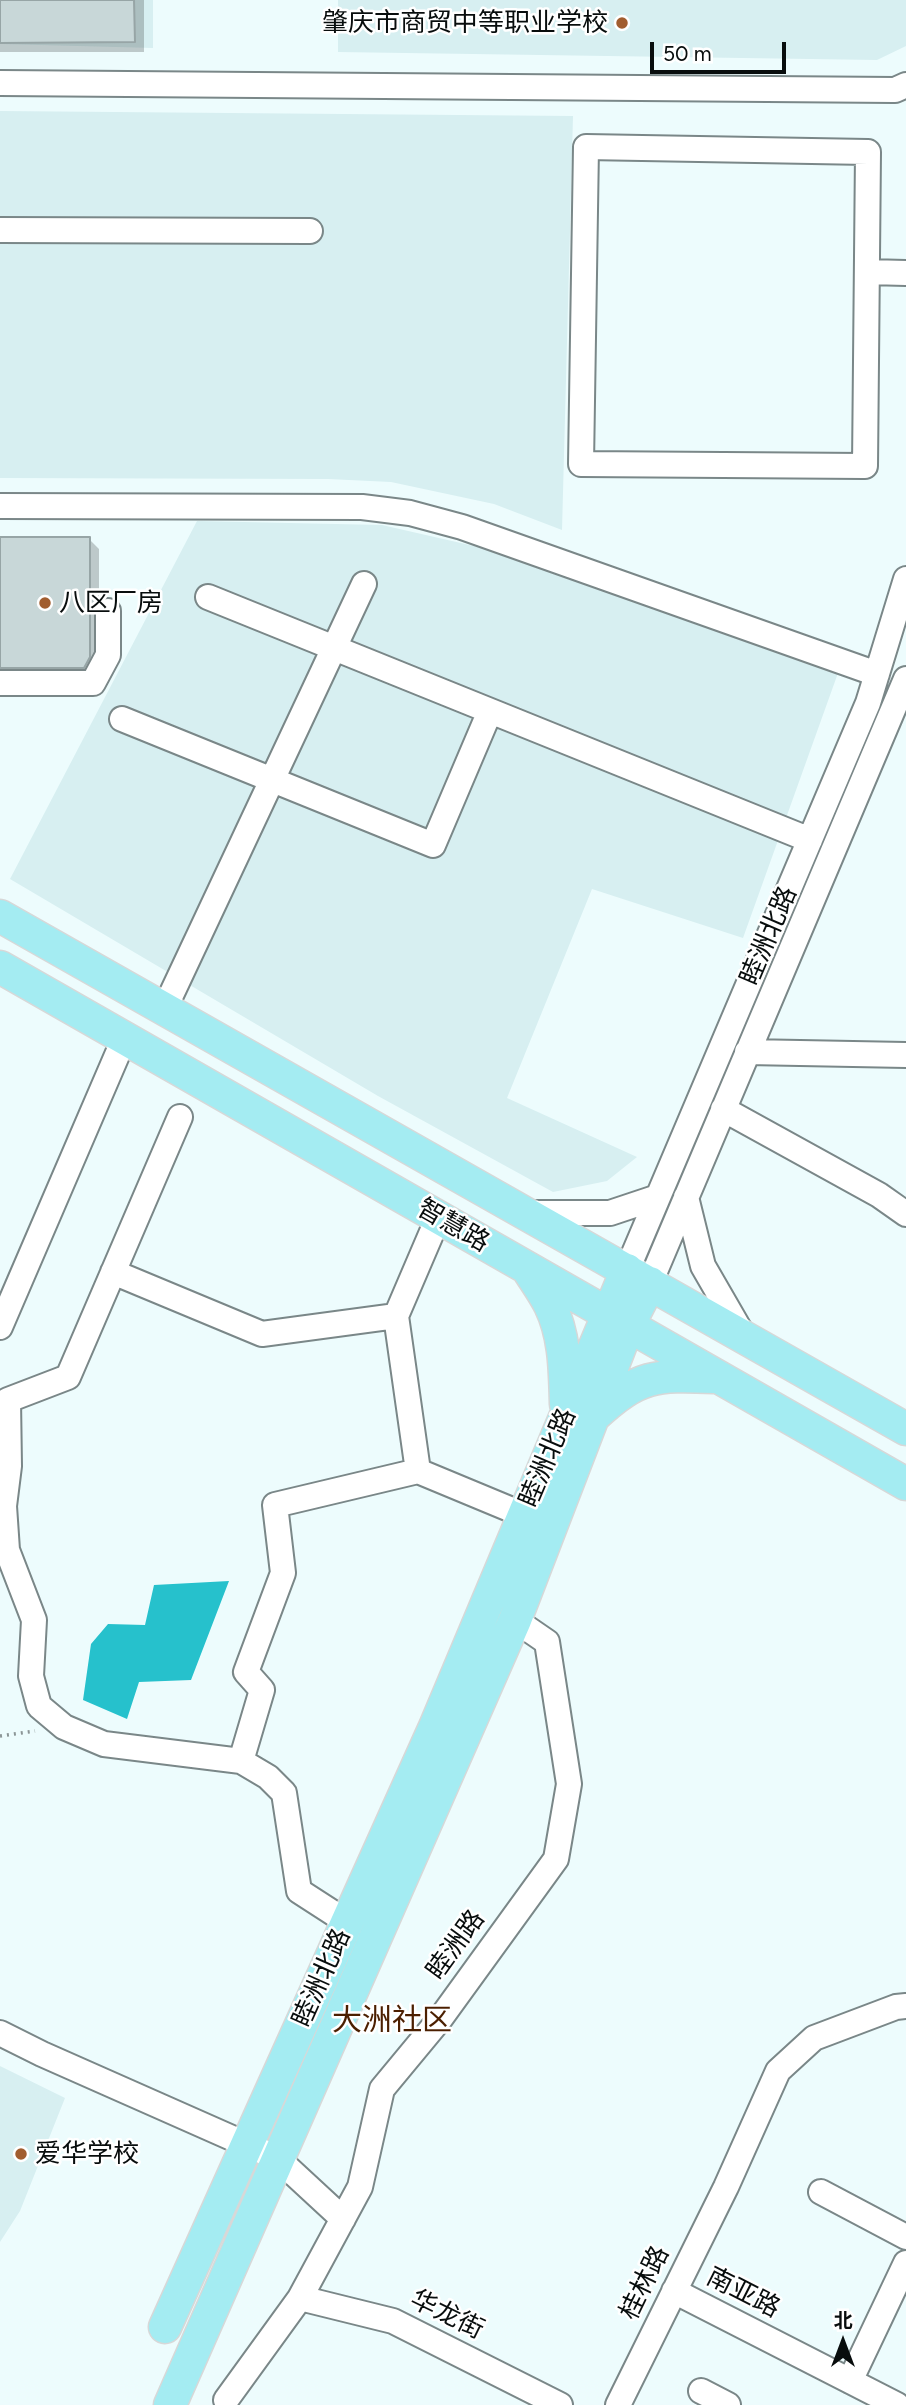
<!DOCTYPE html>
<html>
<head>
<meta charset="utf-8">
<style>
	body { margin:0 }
	#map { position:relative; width:906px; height:2405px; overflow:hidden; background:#edfcfd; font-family:Figtree,"Noto Sans SC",sans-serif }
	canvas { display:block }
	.north { position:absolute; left:808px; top:2307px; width:70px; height:70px; -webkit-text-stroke:5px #fff; paint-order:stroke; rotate:0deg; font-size:19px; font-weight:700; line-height:28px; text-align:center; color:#080d0d }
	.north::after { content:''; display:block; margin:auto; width:24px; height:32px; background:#080d0d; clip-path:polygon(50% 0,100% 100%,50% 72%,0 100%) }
	.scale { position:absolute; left:650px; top:42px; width:136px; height:32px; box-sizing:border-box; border:4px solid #080d0d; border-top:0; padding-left:9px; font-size:21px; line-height:24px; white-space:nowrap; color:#080d0d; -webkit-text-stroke:5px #fff; paint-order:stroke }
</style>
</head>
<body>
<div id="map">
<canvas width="906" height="2405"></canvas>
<div class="north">北</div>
<div class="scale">50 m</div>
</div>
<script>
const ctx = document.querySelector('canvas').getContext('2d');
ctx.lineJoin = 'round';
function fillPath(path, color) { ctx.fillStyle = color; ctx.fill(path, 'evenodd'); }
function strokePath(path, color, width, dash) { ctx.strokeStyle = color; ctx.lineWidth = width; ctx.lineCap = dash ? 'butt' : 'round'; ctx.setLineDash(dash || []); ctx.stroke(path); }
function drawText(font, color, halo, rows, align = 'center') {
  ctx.font = font + ' Figtree,"Noto Sans SC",sans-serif'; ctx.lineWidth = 5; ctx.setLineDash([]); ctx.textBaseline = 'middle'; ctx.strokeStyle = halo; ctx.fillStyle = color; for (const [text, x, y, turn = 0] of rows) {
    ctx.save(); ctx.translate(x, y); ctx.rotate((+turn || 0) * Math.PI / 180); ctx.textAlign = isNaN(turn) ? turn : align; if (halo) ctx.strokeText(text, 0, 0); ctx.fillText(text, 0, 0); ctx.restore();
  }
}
const built = new Path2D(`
	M0 0H153V48L0 44Z
	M338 0H906V46L877 60 338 52Z
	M0 111 573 116 562 530 494 504 391 482 328 479 0 478Z
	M197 521 382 525 487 549 838 673 743 938 592 889 507 1098 637 1157 607 1181 553 1192 378 1096 10 879Z
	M0 2066 65 2098 20 2211 0 2242Z`);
const water = new Path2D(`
	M229 1581 191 1680 139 1682 127 1719 83 1700 91 1644 108 1624 145 1625 154 1585Z`);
const shadow = new Path2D(`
	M0 0H144V52H0Z
	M0 539H89L99 549V668L94 678H0Z`);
const building = new Path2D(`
	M0 0H134L135 42 0 43Z
	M0 537H90V657L84 668H0Z`);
const path = new Path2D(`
	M0 1736 35 1731`);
const minor = new Path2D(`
	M0 83 895 90 906 85
	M586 147 868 152 865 466 581 464Z
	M0 230 310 231
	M868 272 906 273
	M0 506 362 507 410 513 462 527 877 674
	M208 597 810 840
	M0 683H93L108 655V611
	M122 719 433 845 490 711
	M164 1010 364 584
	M747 1052 906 1055
	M723 1109 879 1195 906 1214
	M180 1117 68 1377 8 1400 9 1466 4 1506 7 1550 34 1620 31 1676 39 1706 64 1727 104 1744 241 1761 268 1777 284 1793 299 1891 347 1922
	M686 1197 703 1266 744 1337
	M525 1213H610L658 1197
	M627 1270 868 703 906 579
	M113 1272 262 1334 396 1316 418 1471
	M650 1283 906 679
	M396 1316 438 1218
	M0 1327 124 1039
	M241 1761 262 1690 246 1672 283 1573 275 1505 418 1471 524 1515
	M0 2033 42 2054 277 2158 343 2219
	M821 2192 906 2237
	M674 2291 897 2405
	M300 2298 393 2321 560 2405
	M850 2381 906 2263
	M701 2391 728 2405
	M226 2400 300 2298 360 2187 382 2089 440 2019 556 1859 569 1784 547 1642 515 1620
	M618 2405 726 2187 778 2071 814 2038 896 2007 906 2006`);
const major = new Path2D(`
	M0 916 906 1429
	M0 967 906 1484
	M529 1271C536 1282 544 1293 550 1305 565 1336 565 1369 566 1404
	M594 1416C640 1374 655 1375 716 1377
	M165 2327 435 1727 627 1270
	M170 2405 515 1620 628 1326 650 1283`);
const markers = [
	[622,23,7,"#a15d2f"],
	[45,603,7,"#a15d2f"],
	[21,2154,7,"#a15d2f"]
];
const poiNames = [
	["肇庆市商贸中等职业学校",608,23,"right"],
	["八区厂房",59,603],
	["爱华学校",35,2154]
];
const streetNames = [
	["睦洲北路",769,936,-67],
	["智慧路",453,1226,30],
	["睦洲北路",548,1458,-67],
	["睦洲路",456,1945,-54],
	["睦洲北路",322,1978,-66],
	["桂林路",645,2283,-64],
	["南亚路",743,2293,27],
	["华龙街",447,2315,26]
];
const quarterNames = [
	["大洲社区",392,2021]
];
fillPath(built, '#d7eff1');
fillPath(water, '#26c1cc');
fillPath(shadow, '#0003');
fillPath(building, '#c8d7d8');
strokePath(building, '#97a5a6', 2);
strokePath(minor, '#7a8788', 28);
strokePath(major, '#d7d8d8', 35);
strokePath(path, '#8b9596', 3.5, [2, 5]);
strokePath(minor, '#fff', 24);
strokePath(major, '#a4ecf2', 32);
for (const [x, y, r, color] of markers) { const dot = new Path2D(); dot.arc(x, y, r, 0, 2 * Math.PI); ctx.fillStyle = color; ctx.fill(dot); strokePath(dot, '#fff', 2.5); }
drawText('26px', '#080d0d', '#fff', poiNames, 'left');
drawText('26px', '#080d0d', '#fff', streetNames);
drawText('30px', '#4b1f00', '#fff', quarterNames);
</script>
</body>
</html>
